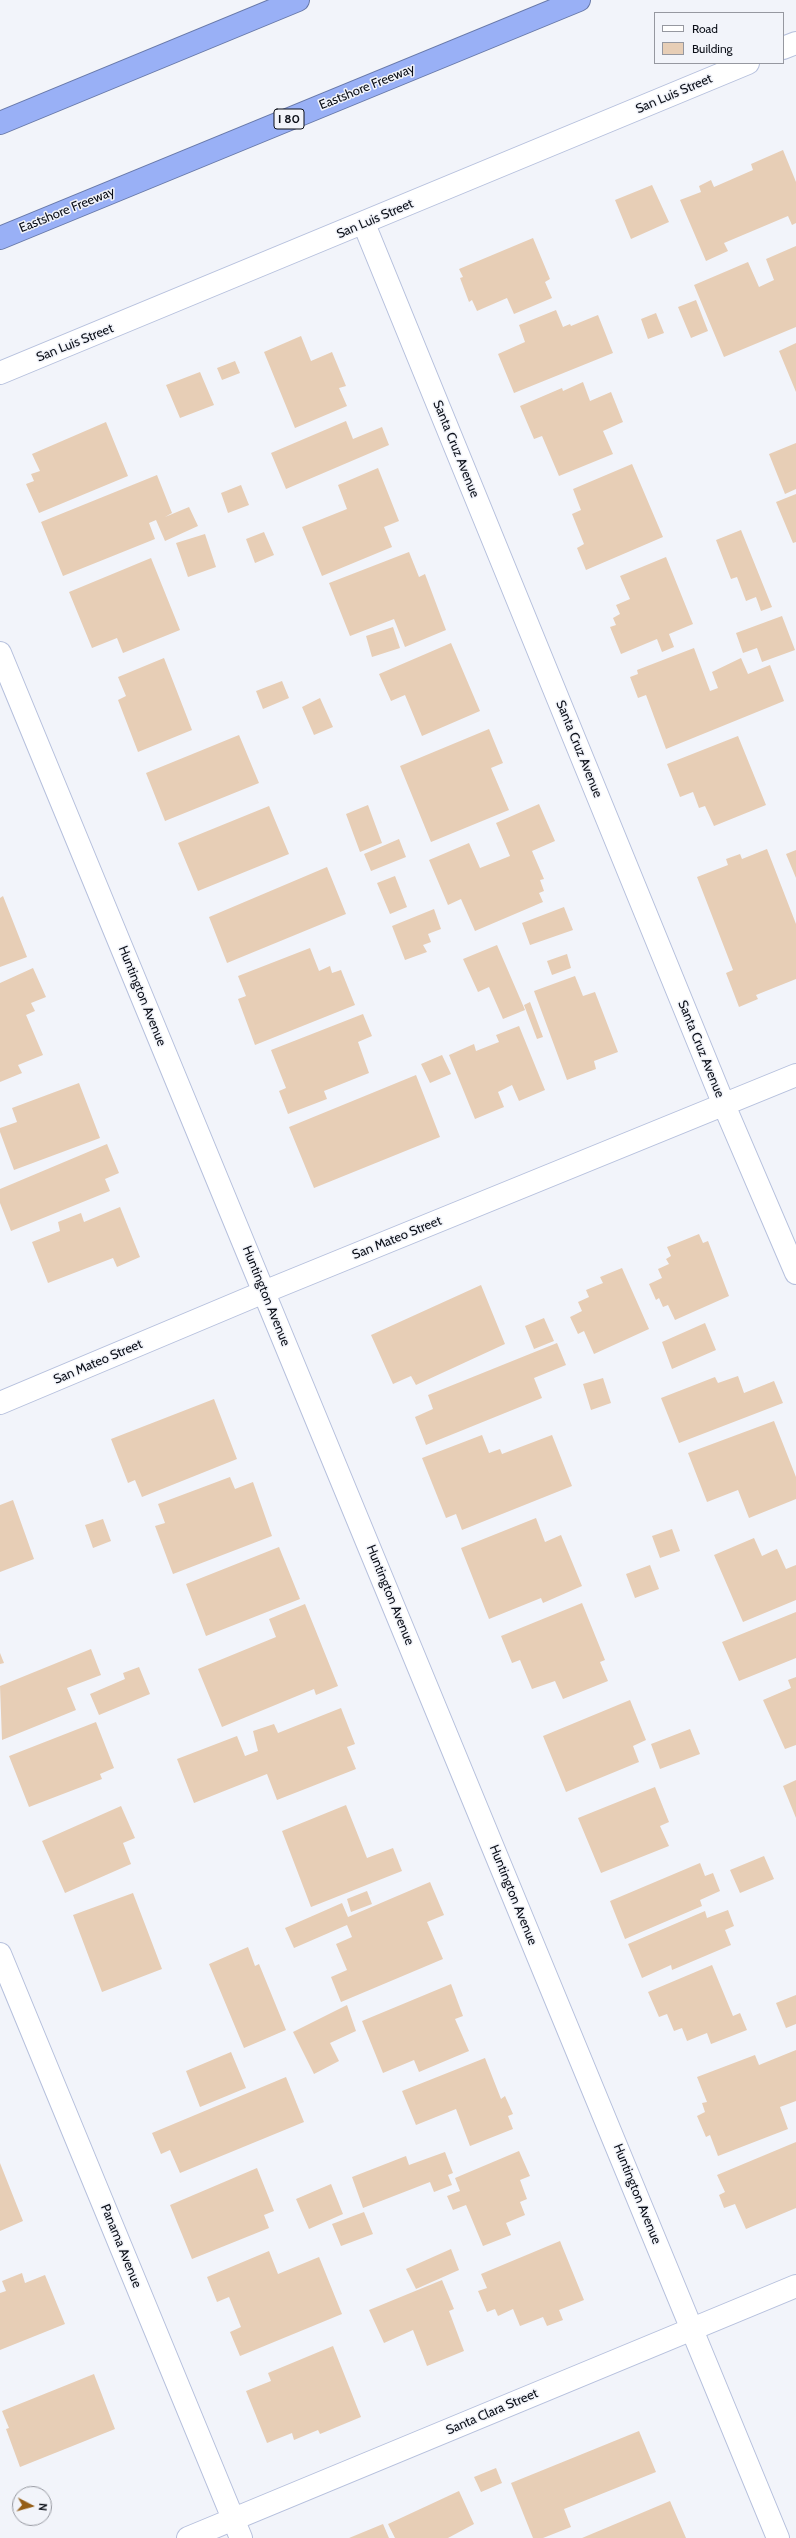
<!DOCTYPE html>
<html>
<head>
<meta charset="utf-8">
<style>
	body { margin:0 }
	#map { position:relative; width:796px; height:2538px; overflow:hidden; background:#f2f4fa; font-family:Cabin,sans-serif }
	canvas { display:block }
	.legend { position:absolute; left:654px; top:12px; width:130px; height:52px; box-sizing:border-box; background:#f2f4fa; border:1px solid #9698a0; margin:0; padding:5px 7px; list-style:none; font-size:12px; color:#0b0f18 }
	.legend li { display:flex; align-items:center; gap:8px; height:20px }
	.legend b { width:20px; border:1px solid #9698a0 }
	.north { position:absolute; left:12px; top:2486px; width:40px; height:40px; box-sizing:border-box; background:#f2f4fa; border:1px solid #9698a0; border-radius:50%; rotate:96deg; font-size:11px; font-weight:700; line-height:16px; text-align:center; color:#0b0f18 }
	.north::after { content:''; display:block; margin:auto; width:14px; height:18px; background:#955e17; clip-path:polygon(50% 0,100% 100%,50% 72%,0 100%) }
</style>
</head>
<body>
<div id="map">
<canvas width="796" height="2538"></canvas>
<ul class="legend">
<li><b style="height:5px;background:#fff"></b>Road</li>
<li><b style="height:11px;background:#e7ceb6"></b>Building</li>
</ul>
<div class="north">N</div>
</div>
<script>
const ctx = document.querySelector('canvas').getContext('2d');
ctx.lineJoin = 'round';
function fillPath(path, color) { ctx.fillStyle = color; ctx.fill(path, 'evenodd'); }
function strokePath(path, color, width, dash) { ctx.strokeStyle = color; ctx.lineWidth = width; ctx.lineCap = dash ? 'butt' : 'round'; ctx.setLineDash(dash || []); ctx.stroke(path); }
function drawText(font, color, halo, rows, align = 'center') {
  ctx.font = font + ' Cabin,sans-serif'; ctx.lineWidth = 3; ctx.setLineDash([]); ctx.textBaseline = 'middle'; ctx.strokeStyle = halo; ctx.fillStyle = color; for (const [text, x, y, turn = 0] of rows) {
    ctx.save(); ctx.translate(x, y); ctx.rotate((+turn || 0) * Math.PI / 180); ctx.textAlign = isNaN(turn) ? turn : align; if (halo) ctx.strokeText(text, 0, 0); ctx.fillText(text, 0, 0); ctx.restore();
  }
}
const building = new Path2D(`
	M783 150 796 182V223L792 225 788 216 724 243 728 251 706 261 680 200 701 192 699 186 711 180 714 187 753 170 751 164Z
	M652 185 669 222 631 239 615 200Z
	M533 238 550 279 545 282 552 298 514 314 507 298 477 311 472 300 469 302 460 278 463 277 459 269Z
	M796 246V327L724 357 694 285 748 262 759 287 774 280 766 259Z
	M696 300 708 331 691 338 678 307Z
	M556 310 563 327 570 324 571 326 598 315 613 353 514 393 498 354 525 342 519 325Z
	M656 313 664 333 648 339 641 319Z
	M301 336 311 361 332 352 346 386 339 388 347 406 295 428 264 352Z
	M796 343V392L779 351Z
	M235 361 240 373 222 380 217 368Z
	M200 372 214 405 180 418 166 385Z
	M583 382 590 401 611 392 623 422 603 431 613 454 559 476 542 436 534 439 520 406 562 388 563 391Z
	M346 421 353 439 382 427 389 445 286 489 271 453Z
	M106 422 128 476 39 513 26 484 34 481 31 474 40 471 32 454Z
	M796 443V489L785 494 769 454Z
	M632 464 663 537 586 570 577 548 584 544 572 514 581 510 573 489Z
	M378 468 399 521 384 527 392 547 322 576 302 527 347 509 338 485Z
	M157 475 172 513 165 517 189 507 198 526 165 541 156 520 149 523 155 539 63 576 41 522Z
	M241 485 249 505 228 513 221 493Z
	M796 494V542L793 543 776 502Z
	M741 530 772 607 761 611 756 597 746 601 737 577 731 579 716 540Z
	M264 532 274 555 255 563 246 539Z
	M205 534 216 567 188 577 176 543Z
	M409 552 419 577 425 574 446 630 405 647 394 619 350 636 329 583Z
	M666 557 693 624 669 634 674 647 662 652 657 639 621 654 610 627 616 625 613 618 620 614 616 605 630 599 620 576Z
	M151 558 180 630 123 653 117 638 92 648 69 592Z
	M782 616 795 650 762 662 757 648 743 653 736 633Z
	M393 627 400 648 372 657 366 636Z
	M451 643 480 711 422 736 405 695 391 701 379 674Z
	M694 648 710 691 718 688 712 672 741 658 748 674 770 665 784 701 666 749 646 695 638 698 630 677 638 674 637 670Z
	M164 658 192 730 138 752 118 700 126 696 118 677Z
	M282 681 289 698 263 709 256 691Z
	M320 698 333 727 314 735 302 707Z
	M489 729 503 763 491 768 509 810 431 842 400 766Z
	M239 735 259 783 165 821 146 773Z
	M738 736 766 805 714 826 705 806 699 808 693 792 680 797 667 764Z
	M539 804 555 841 532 851 544 879 540 880 544 891 539 893 543 902 475 931 461 899 448 905 429 860 469 843 480 868 510 856 496 823Z
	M368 805 382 843 360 852 346 814Z
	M269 806 289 854 198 891 178 843Z
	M399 839 406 857 371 871 364 854Z
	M767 849 796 924V979L756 995 758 999 739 1007 726 973 733 970 697 877 728 865 726 859 740 854 742 859Z
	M796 850V878L786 854Z
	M327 867 346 914 227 963 209 917Z
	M395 876 407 907 390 914 377 883Z
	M3 896 27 957 0 967V898Z
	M564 907 573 930 530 945 522 923Z
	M434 909 441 929 428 934 431 942 423 945 427 952 405 960 392 926Z
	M497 945 525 1010 503 1019 489 987 478 992 463 959Z
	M310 948 319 971 330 966 332 973 341 970 355 1005 255 1045 238 999 246 996 238 976Z
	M567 954 571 968 552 975 547 961Z
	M33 968 46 997 31 1003 35 1011 26 1015 43 1055 18 1065 22 1073 0 1082V983Z
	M575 976 583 996 595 992 618 1052 594 1061 596 1069 567 1080 534 991Z
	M530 1002 543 1037 537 1039 524 1005Z
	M363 1014 372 1036 358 1042 369 1073 324 1091 327 1099 288 1114 279 1091 286 1088 271 1050Z
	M519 1026 545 1090 519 1101 512 1085 498 1092 504 1107 475 1119 449 1055 474 1044 476 1051 499 1042 496 1035Z
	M442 1055 451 1074 430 1083 421 1064Z
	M416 1075 440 1137 314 1188 289 1127Z
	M79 1083 100 1138 14 1170 0 1132V1128L17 1122 12 1108Z
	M107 1144 119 1173 105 1179 110 1191 11 1231 0 1203V1189Z
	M120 1207 140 1257 117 1267 113 1258 48 1283 32 1242 60 1231 58 1222 81 1213 84 1222Z
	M699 1234 703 1243 708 1241 729 1296 675 1320 668 1305 663 1307 659 1298 656 1300 649 1284 662 1278 658 1269 669 1264 666 1259 671 1256 667 1247Z
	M622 1268 649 1329 594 1354 584 1331 578 1334 570 1317 582 1311 578 1302 589 1297 586 1290 603 1283 600 1277Z
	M481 1285 505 1344 416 1385 411 1376 393 1384 371 1335Z
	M544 1318 554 1341 534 1349 525 1326Z
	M705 1323 716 1350 672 1369 662 1342Z
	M557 1343 566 1365 534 1378 542 1398 426 1445 415 1417 433 1409 428 1395Z
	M738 1376 744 1393 774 1381 783 1403 679 1443 661 1398 715 1377 718 1383Z
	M603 1378 611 1403 591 1410 583 1384Z
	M214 1399 237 1459 142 1497 135 1480 128 1483 111 1439Z
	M774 1421 796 1477V1499L749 1518 738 1490 707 1502 688 1453Z
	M482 1435 489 1453 500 1449 502 1454 552 1435 572 1486 462 1530 456 1514 446 1518 422 1458Z
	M230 1477 235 1489 253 1482 272 1536 173 1574 155 1526 165 1523 158 1504Z
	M13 1500 34 1559 0 1572V1505Z
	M536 1518 545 1542 561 1535 582 1586 543 1603 541 1598 489 1619 461 1548Z
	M103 1519 111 1541 93 1548 85 1525Z
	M672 1529 680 1551 660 1558 652 1536Z
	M754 1538 762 1556 777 1549 786 1569 796 1565V1600L743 1622 714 1555Z
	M279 1547 300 1599 206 1636 186 1584Z
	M650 1565 659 1589 635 1598 626 1574Z
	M582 1603 605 1660 600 1662 608 1681 563 1699 555 1681 532 1689 520 1660 512 1663 501 1636Z
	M305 1604 338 1686 316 1695 314 1689 222 1727 198 1669 276 1637 269 1619Z
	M796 1612V1658L739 1681 722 1642Z
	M91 1649 101 1675 67 1688 76 1710 2 1740 0 1686Z
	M0 1653 4 1663 0 1664Z
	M139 1667 150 1694 99 1715 90 1694 125 1679 123 1673Z
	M796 1677V1745L785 1749 763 1700 791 1688 788 1680Z
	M630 1700 646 1740 633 1746 639 1762 566 1792 543 1736Z
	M341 1708 355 1744 347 1747 356 1769 277 1800 267 1774 194 1803 177 1759 237 1736 245 1756 258 1751 253 1731 274 1724 278 1733Z
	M96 1722 114 1768 100 1774 102 1779 29 1807 9 1756Z
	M690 1729 700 1754 660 1769 651 1744Z
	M796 1780V1818L783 1786Z
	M655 1787 669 1822 660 1826 669 1846 601 1873 578 1818Z
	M346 1805 367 1858 393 1848 402 1871 311 1907 282 1831Z
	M121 1806 135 1838 123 1843 131 1864 65 1893 42 1841Z
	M764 1856 774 1879 740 1893 730 1870Z
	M700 1863 705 1876 713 1873 720 1891 700 1900 702 1906 625 1939 610 1901Z
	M430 1882 444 1915 427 1922 443 1959 341 2002 331 1977 347 1970 336 1944 352 1937 347 1925 294 1948 285 1928 342 1903 348 1917Z
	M367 1891 372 1904 351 1912 347 1899Z
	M133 1893 162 1969 102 1992 73 1915Z
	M728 1910 734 1926 725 1930 731 1945 672 1970 671 1965 642 1978 628 1944 705 1911 707 1918Z
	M248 1947 255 1966 259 1964 286 2030 244 2048 209 1964Z
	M712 1965 733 2016 740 2013 747 2030 711 2044 707 2033 687 2041 682 2028 674 2031 667 2014 659 2017 648 1992Z
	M451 1984 463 2016 455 2019 469 2051 419 2072 414 2060 383 2073 362 2021Z
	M796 1995V2024L786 2028 776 2003Z
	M347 2005 356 2031 330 2043 339 2061 314 2074 293 2032Z
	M796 2050V2101L780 2107 788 2129 718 2156 710 2135 706 2137 697 2116 705 2112 702 2103 707 2102 697 2077 755 2055 759 2065Z
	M231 2052 246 2088 200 2107 186 2071Z
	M485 2058 501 2099 505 2096 513 2114 508 2116 513 2129 470 2146 456 2109 416 2125 402 2091Z
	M286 2077 304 2122 180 2173 170 2150 161 2154 152 2133Z
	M796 2142V2208L746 2229 735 2204 724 2208 719 2195 725 2192 717 2175Z
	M519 2151 530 2176 520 2180 527 2199 520 2202 525 2215 506 2223 511 2235 483 2246 466 2205 453 2210 447 2196 460 2191 455 2178Z
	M445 2152 453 2173 448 2175 452 2185 434 2192 430 2182 363 2208 352 2177 406 2156 409 2165Z
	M0 2163 23 2221 0 2231Z
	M257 2168 274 2211 264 2215 269 2228 192 2259 170 2205Z
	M331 2184 343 2214 309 2229 296 2199Z
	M364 2212 373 2234 341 2246 332 2224Z
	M560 2241 584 2300 559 2310 563 2320 547 2326 543 2317 520 2326 513 2309 498 2316 495 2309 487 2312 478 2291 487 2288 481 2274Z
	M451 2249 459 2270 416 2289 406 2269Z
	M269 2251 278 2274 319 2257 342 2314 240 2356 230 2332 241 2327 229 2297 217 2302 207 2277Z
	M22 2273 25 2283 45 2275 65 2324 0 2350V2293L6 2291 2 2281Z
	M442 2280 454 2309 449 2311 464 2351 427 2366 413 2330 384 2343 369 2310Z
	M333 2346 361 2417 320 2434 318 2430 294 2440 292 2433 267 2443 246 2391 271 2381 268 2373Z
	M94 2374 115 2429 20 2467 6 2429 9 2428 2 2411Z
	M639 2431 656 2472 564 2509 571 2527 543 2538H533L511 2483Z
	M496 2468 502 2483 481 2492 474 2477Z
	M459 2491 474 2524 448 2538H395L388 2524Z
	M670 2501 686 2538H582Z
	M383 2524 389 2538H349Z`);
const street = new Path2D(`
	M783 48 796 43
	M364 224 724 1105 796 1273
	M0 373 748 63
	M0 653 778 2538
	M0 1403 264 1292 796 1075
	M0 1954 241 2538
	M188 2538 796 2286`);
const highway = new Path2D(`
	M0 123 298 0
	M0 238 579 0`);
const shields = [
	[289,119,30]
];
const shieldNames = [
	["I 80",289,119]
];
const streetNames = [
	["Eastshore Freeway",367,87,-22],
	["San Luis Street",674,94,-23],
	["Eastshore Freeway",67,210,-22],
	["San Luis Street",375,219,-23],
	["San Luis Street",75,343,-22],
	["Santa Cruz Avenue",456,449,68],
	["Santa Cruz Avenue",579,749,68],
	["Huntington Avenue",142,996,68],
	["Santa Cruz Avenue",701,1049,68],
	["San Mateo Street",397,1238,-22],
	["Huntington Avenue",266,1296,68],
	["San Mateo Street",98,1362,-23],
	["Huntington Avenue",390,1595,68],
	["Huntington Avenue",513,1895,68],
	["Huntington Avenue",637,2194,68],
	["Panama Avenue",121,2246,68],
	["Santa Clara Street",492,2412,-23]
];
fillPath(building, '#e7ceb6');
strokePath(street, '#b6c0dd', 24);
strokePath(highway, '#6778a8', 24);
strokePath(street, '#fff', 22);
strokePath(highway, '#99b0f6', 22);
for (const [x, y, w] of shields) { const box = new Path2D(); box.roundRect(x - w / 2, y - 10, w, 20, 3); ctx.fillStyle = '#f2f4fa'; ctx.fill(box); strokePath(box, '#0b0f18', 1); }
drawText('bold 12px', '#0b0f18', null, shieldNames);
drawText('13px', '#0b0f18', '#f2f4fa', streetNames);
</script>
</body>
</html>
